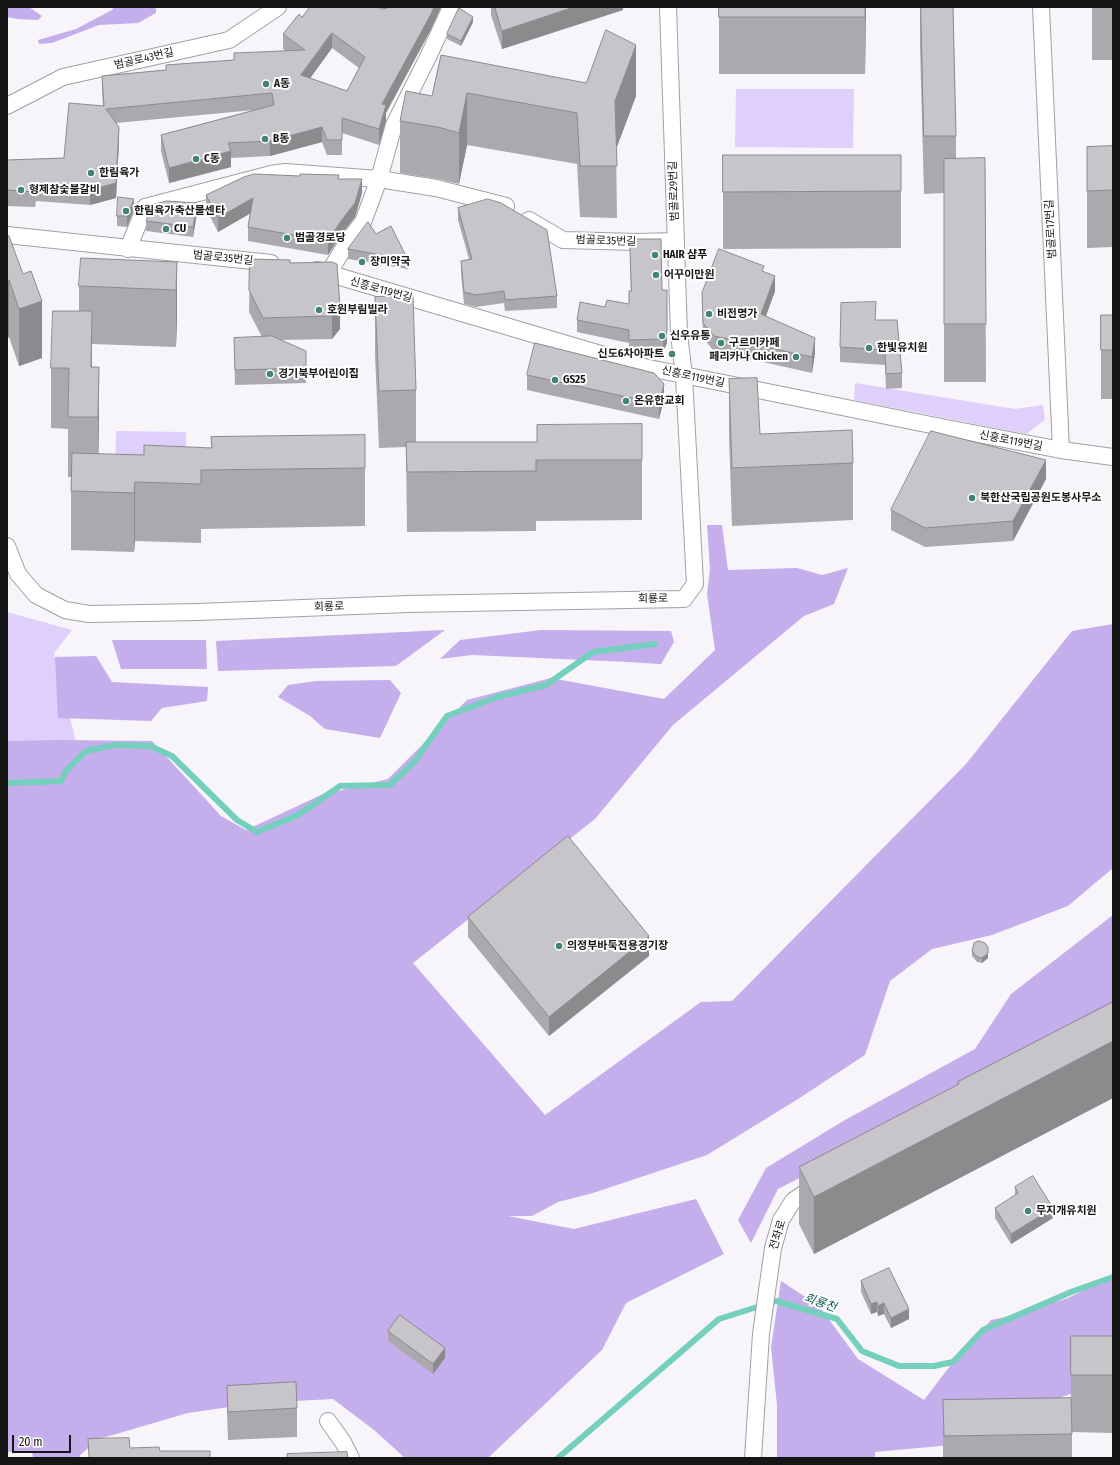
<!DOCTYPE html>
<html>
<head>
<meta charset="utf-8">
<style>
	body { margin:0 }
	#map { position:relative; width:1120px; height:1465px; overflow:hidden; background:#f7f5fa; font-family:"Fira Sans Condensed",sans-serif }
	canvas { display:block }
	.frame { position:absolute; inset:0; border:8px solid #161617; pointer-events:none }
	.scale { position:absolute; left:12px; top:1435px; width:59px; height:18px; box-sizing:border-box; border:2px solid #161617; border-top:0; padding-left:5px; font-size:12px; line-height:14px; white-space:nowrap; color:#161617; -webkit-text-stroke:3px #fff; paint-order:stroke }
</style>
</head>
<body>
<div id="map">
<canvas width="1120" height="1465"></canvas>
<div class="frame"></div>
<div class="scale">20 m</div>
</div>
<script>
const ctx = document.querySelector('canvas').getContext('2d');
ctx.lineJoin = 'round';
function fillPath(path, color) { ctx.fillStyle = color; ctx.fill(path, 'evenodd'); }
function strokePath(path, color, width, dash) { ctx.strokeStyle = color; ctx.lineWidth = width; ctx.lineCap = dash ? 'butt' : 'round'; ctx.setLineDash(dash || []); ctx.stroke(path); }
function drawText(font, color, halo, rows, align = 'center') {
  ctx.font = font + ' "Fira Sans Condensed","Noto Sans KR",sans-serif'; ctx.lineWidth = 4; ctx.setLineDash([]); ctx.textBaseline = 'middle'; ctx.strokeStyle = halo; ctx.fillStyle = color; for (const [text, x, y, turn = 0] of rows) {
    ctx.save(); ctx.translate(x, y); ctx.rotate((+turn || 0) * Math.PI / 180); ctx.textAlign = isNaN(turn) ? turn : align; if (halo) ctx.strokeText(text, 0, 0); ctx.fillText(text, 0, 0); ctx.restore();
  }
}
const green = new Path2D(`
	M736 89H854L853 148 735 147Z
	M855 383 1015 409 1043 405 1045 420 1026 434 854 400Z
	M116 431 186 432 185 497 115 496Z
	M7 612 72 630 54 653 77 746 7 813Z`);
const forest = new Path2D(`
	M7 7H29L42 16 38 20 17 19 7 17Z
	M114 7H154L156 9V13L138 23 99 25 52 43 39 44 38 40 76 29 112 10Z
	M707 525H722L728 570 797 568 822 575 848 568 834 604 804 616 673 725 595 819 413 963 545 1115 701 1002 732 1001 966 764 1072 631 1113 624V868L1068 906 992 935 932 949 890 981 865 1055 798 1099 707 1155 593 1193 558 1202 532 1216H508L574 1229 696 1199 724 1254 626 1303 602 1350 488 1458H405L374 1430 333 1399 256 1403 188 1413 99 1439 80 1455 79 1458H33L32 1451 7 1452V741L57 740 152 741 221 816 246 830 321 795 388 779 467 700 551 678 664 699 715 650 707 594 710 569Z
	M445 630 396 666 218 671 216 641Z
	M541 630 671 631 674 642 661 664 628 662 472 655 440 659 460 640Z
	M112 640H206L207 669H121Z
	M96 656 112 682 208 687 207 701 162 708 151 721 58 718 55 657Z
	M390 680 401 693 380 738 325 729 310 716 278 697 288 685 316 681Z
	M1113 915V1015L994 1078 778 1189 751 1243 738 1220 766 1168 845 1120 975 1049 1011 994Z
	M1113 1276V1382L1054 1399 1005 1440 875 1452V1458H777V1405L771 1347 781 1281 819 1306 858 1359 924 1400 953 1362 991 1320 1005 1317 1068 1298Z`);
const stream = new Path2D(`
	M7 783 61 781 66 771 86 751 115 745 150 746 172 756 237 820 257 832 298 815 340 786 390 785 414 762 447 716 497 697 546 685 593 652 655 644
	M558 1458 719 1319 776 1301 837 1319 862 1351 899 1366H934L953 1362 983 1330 1071 1292 1113 1277`);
const street = new Path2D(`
	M1041 7 1061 450
	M7 106 63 77 229 40 278 7
	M529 220 563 240 638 242 676 241
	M7 235 271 263
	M128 249 145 207 271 174 285 172 379 179 436 188 506 206
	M317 270 644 367 931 425 1061 450 1113 457
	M328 274 348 241 363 222 379 179 394 125 429 55 451 7
	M7 546 18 574 36 595 65 610 89 614 198 612 408 604 684 599 695 584 684 376 679 334 668 7
	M328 1421 343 1442 351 1458
	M753 1458 761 1334 773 1248 781 1220 793 1201 816 1185`);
const wall = new Path2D(`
	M388 7H441L430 31 386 113V121L379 145 342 133V155H327L322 142 270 156 231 158V167L169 183 161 151V135L254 110 116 123 119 142 116 198 90 205 36 201 35 207 7 206V160L64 158 103 106 102 91V76L166 70V65L234 60 286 51 283 49V34L302 17 378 8 382 9 387 8ZM332 48 359 68 347 91 310 78Z
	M491 7H623V10L502 49 491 15Z
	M719 7H866L865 74H719Z
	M920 7H953L956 136V159L985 158 986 382H944V193L924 194 920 46Z
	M1092 7H1113V60H1092Z
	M473 22 461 46 447 39V34Z
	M441 55 636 96 616 149 617 218 580 217 577 164 467 145 459 184 438 179 400 173V121L432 96Z
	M1113 146V247L1087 248V147Z
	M723 155H901V248L723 249Z
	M339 179 362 193 355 217 341 235 328 255 248 241V227L250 213 218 232 206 209V195Z
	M458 208 557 296V308L505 311 504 303 476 307 464 304 461 273V261L469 259 458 220Z
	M134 209 127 227 117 226V216Z
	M197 213 193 237 146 231V221Z
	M376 234 408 260V269L348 259V249Z
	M7 237 42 358 19 366 9 337 7 338Z
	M630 239 662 290 667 343 663 352H629V343L577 332V320L629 304 631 291Z
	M250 259 290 263 332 262 340 329 332 339 279 340 306 368V383L235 385 234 338 262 337 249 312Z
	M177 262V319L176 347 92 344V367H99L98 454 144 455 211 448V437L365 435V526L201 529V543L135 541 134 552 71 550V477H68V429L51 428V368L79 311V286Z
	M764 272 775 291 766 316 815 353 812 373 714 351 703 338 702 293Z
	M375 297 416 390V442L642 460V520L536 521V531L407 532 406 447 379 448 375 354Z
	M1101 315H1113V399H1101Z
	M876 320 902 373V388L886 389 885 365 840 362V347Z
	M527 375 664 399 659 419 527 390Z
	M729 379 760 434 853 463V520L732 526 729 436Z
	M1046 479 1013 541 925 547 891 530V510Z
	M468 917 649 956 549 1036 468 937Z
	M988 947V958L982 963 977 962 972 956V951Z
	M1113 1002V1098L814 1254 799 1224V1167L958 1085V1082Z
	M1015 1187 1053 1218 1011 1244 995 1218V1208L1015 1196Z
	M861 1281 909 1319 891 1328 884 1314 878 1316 877 1312 871 1314 861 1292Z
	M388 1331 445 1358 433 1374 388 1341Z
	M1071 1336H1113V1433L1072 1432V1458H943V1400L1071 1398Z
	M227 1386 297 1408V1437L228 1440 227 1414Z`);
const shadedWall = new Path2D(`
	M434 7H441L430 31 386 113V121L379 145V129L382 104Z
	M574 7H623V10L502 49V31Z
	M865 7H866L865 74Z
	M473 17V22L461 46V41Z
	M332 33V48L301 91V75Z
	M636 45V96L615 152V101Z
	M467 93V145L459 184V133Z
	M119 127V142L116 198 90 205V190Z
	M322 127V142L270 156V141Z
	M231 151V167L169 183V168Z
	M362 179V193L355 217 341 235 328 255V241L341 221Z
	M253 198V212L218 232V218Z
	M134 199V209L127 227V216Z
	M197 203V213L193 237V227Z
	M177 262V319L176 347V290Z
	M775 276V291L761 329V314Z
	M9 280V337L7 338V281Z
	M42 301V358L19 366V309Z
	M340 307V329L332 339V316Z
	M92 311V372L91 367Z
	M667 331V343L663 352V339Z
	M815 338V353L812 373V357Z
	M99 367V428L98 478V417Z
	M664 384V399L659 419V404Z
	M1046 460V479L1013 541V521Z
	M135 482V541L134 552V493Z
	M649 936V956L549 1036V1017Z
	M988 953V958L982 963V958Z
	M1113 1041V1098L814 1254V1197Z
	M1053 1208V1218L1011 1244V1234Z
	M877 1302V1312L871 1314V1304Z
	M884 1303V1314L878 1316V1306Z
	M909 1309V1319L891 1328V1318Z
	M445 1348V1358L433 1374V1364Z`);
const building = new Path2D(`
	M310 7H377L382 9 387 8 389 7H434L430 16 382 104 386 105 379 129 342 118V140H327L322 127 270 141 228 143 231 151 169 168 161 135 274 105 272 93 106 109 119 127 116 183 90 190 36 186 35 192 7 190V160L64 158 69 103 104 106 102 76 166 70V65L234 60V53L305 50 283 34 299 14 302 17ZM332 33 365 57 347 91 301 75Z
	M495 7H574L502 31Z
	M719 7H865V17H719Z
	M921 7H953L956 136H924Z
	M459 8 473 17 461 41 447 34Z
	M606 30 636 45 615 101 617 166H580L577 113 467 93 459 133 438 127 400 121 406 91 432 96 441 55 586 83Z
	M1113 146V190L1087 191V147Z
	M723 155H901V191L723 192Z
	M985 158 986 324H944V159Z
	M254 174 300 176V174L339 175 338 179H362L355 203 341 221 328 241 248 227 253 198 218 218 206 195 244 177Z
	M118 197 134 199 127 216H117Z
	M488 199 501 203 547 230 557 296 505 300 504 291 476 295 464 292 461 261 472 259 458 208Z
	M167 201 197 203 193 227 146 221 152 205Z
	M368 222 376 234 391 226 408 260 348 249Z
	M9 236 23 274 31 271 42 301 19 309 9 280 7 281V237Z
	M630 239H661L662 290H667V331L663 339 629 340V330L577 320 580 302 605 307 607 300 629 304V291H631Z
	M719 249 764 266 762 271 775 276 761 314 815 338 812 357 714 336 703 323 702 293Z
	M81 258 177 262 176 290 79 286Z
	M250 259 290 260V263L332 262 337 264 340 307 332 316 263 318 249 290Z
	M413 296 416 390 379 391 375 297Z
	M876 302 875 320H897L902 373 886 374 885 350 840 347 841 303Z
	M53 311H92L91 367H99L98 417H68L69 368H51Z
	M1101 315H1113V350H1101Z
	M272 336 306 351V368L235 370 234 338Z
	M535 343 654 373 664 384 659 404 527 375Z
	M757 378 760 434 852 430 853 463 732 468 729 379Z
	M642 424V460H536V471L407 472 406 442H537V425Z
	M931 431 1046 460 1013 521 925 528 891 510Z
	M365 435V468L201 470V484L135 482 134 493 71 491 72 453 144 455V445L212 448 211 437Z
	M568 836 649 936 549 1017 468 917Z
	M979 941 985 943 988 947V953L982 958 977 957 972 951 974 943Z
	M1113 1002V1041L814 1197 799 1167 959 1084 958 1082Z
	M1033 1176 1053 1208 1011 1234 995 1208 1018 1193 1015 1187Z
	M889 1268 909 1309 891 1318 884 1303 878 1306 877 1302 871 1304 861 1281Z
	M400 1315 445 1348 433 1364 388 1331Z
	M1071 1336H1113V1375H1071Z
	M296 1382 297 1408 228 1412 227 1386Z
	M1071 1398 1072 1434 944 1436 943 1400Z
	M129 1438 130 1448 159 1447 160 1451H210V1458H89L88 1439Z
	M347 1452 348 1458H287V1454Z`);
const markers = [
	[266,84,4,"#418577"],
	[265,139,4,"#418577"],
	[196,159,4,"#418577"],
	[91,173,4,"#418577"],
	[21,190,4,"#418577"],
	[126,211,4,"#418577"],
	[166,229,4,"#418577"],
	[287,238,4,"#418577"],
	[655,255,4,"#418577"],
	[362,262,4,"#418577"],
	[656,275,4,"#418577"],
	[319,310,4,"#418577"],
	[709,314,4,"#418577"],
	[662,336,4,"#418577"],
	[721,343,4,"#418577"],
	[869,348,4,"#418577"],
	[672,354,4,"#418577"],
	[796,357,4,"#418577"],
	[270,374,4,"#418577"],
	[555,380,4,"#418577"],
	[626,401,4,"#418577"],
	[972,498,4,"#418577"],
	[559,946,4,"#418577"],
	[1028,1211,4,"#418577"]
];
const streetNames = [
	["범골로43번길",144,59,-13],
	["범골로29번길",674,191,-92],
	["범골로17번길",1051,229,-93],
	["범골로35번길",606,241,2],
	["범골로35번길",223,258,6],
	["신흥로119번길",381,290,16],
	["신흥로119번길",693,377,12],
	["신흥로119번길",1011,441,11],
	["회룡로",653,599,-1],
	["회룡로",329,607,-2],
	["전좌로",778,1235,-73]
];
const poiNames = [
	["A동",274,84],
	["B동",273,139],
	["C동",204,159],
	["한림육가",99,173],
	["형제참숯불갈비",29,190],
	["한림육가축산물센타",134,211],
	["CU",174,229],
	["범골경로당",295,238],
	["HAIR 샴푸",663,255],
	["장미약국",370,262],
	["어꾸이만원",664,275],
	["호원부림빌라",327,310],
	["비전명가",717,314],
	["신우유통",670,336],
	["구르미카페",729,343],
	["한빛유치원",877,348],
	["신도6차아파트",664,354,"right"],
	["페리카나 Chicken",788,357,"right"],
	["경기북부어린이집",278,374],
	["GS25",563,380],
	["온유한교회",634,401],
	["북한산국립공원도봉사무소",980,498],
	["의정부바둑전용경기장",567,946],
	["무지개유치원",1036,1211]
];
const waterNames = [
	["회룡천",820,1303,19]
];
fillPath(green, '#decffb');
fillPath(forest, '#c4aeec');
strokePath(stream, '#75cfbd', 6);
strokePath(street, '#a2a0a5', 18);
strokePath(street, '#fff', 16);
fillPath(wall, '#aba9ae');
fillPath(shadedWall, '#8b8a8d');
fillPath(building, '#c7c5ca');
strokePath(building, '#8b8a8d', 1);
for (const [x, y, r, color] of markers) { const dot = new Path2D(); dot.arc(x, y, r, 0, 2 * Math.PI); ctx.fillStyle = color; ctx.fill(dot); strokePath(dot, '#fff', 1.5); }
drawText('11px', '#161617', '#fff', streetNames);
drawText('bold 11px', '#161617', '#fff', poiNames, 'left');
drawText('italic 12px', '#0c5a4e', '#fff', waterNames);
</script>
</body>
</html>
